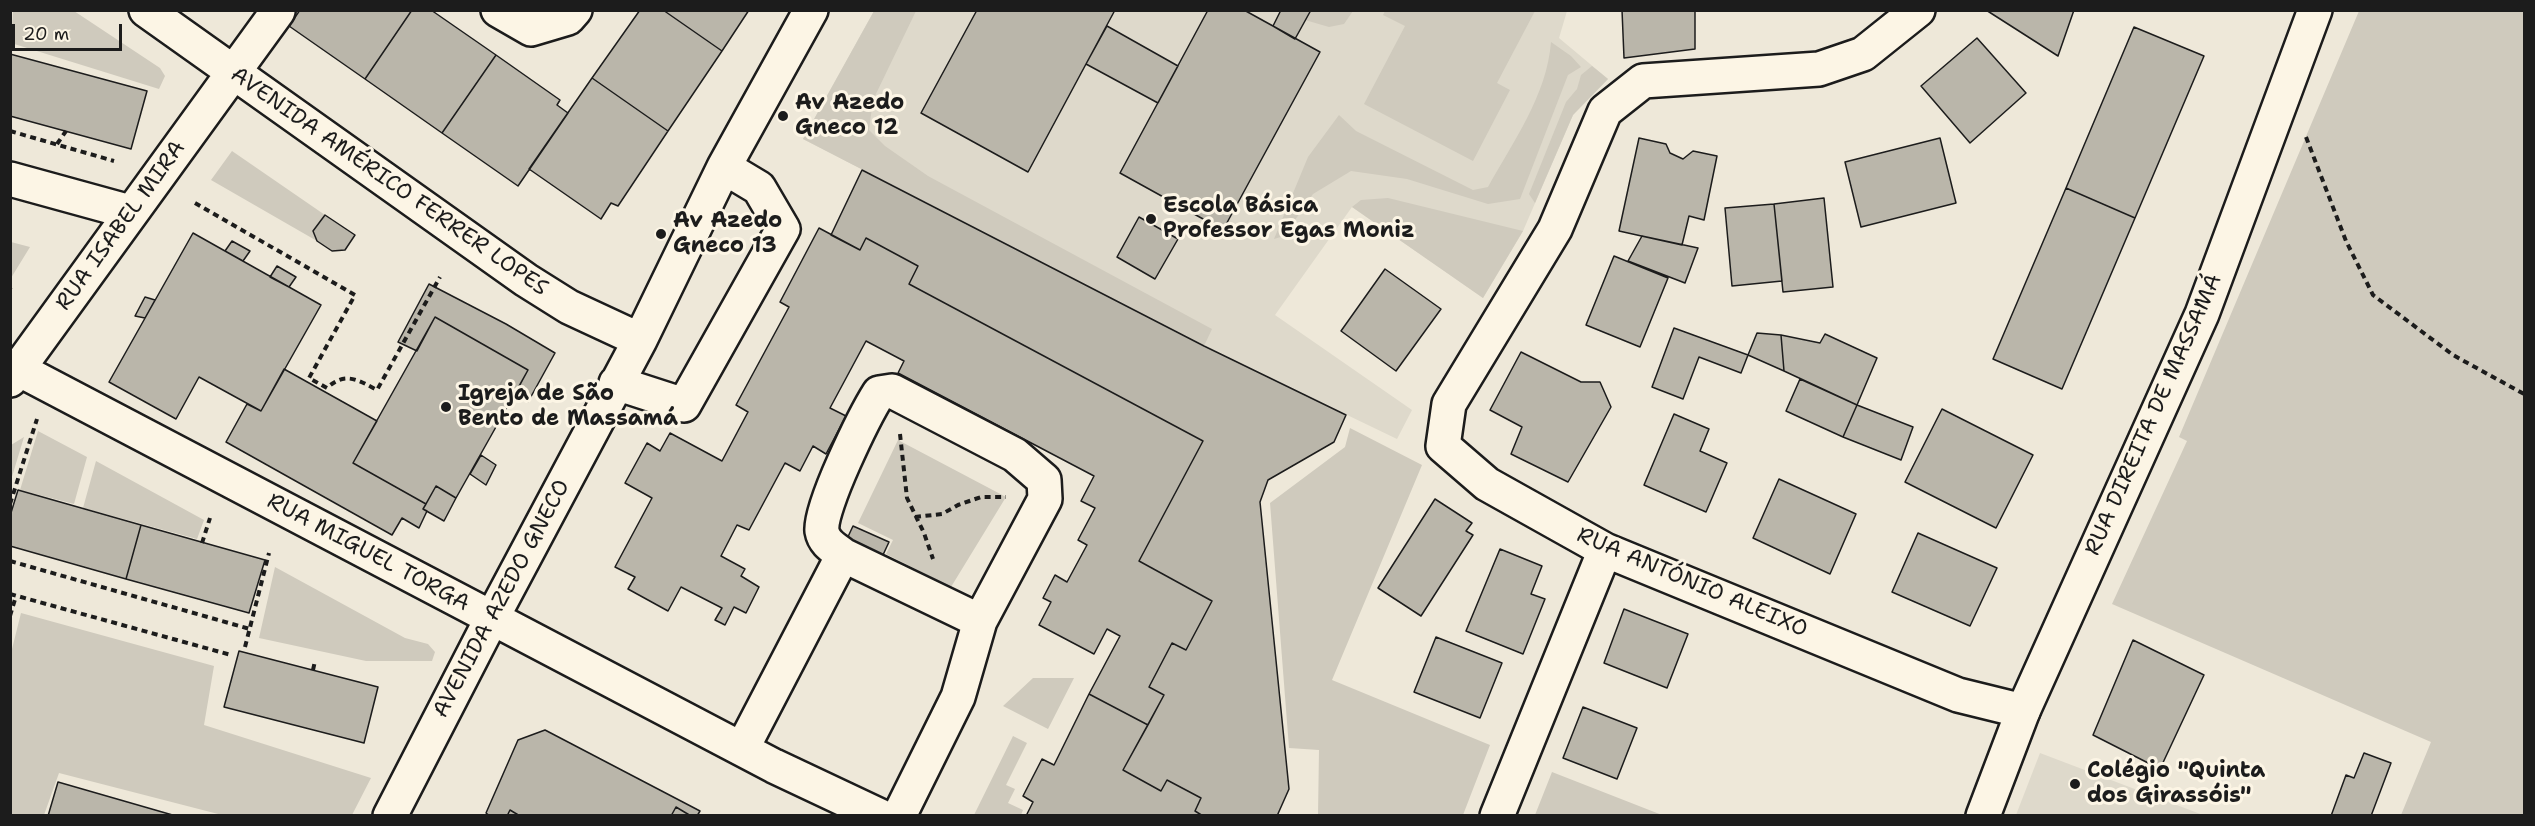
<!DOCTYPE html>
<html>
<head>
<meta charset="utf-8">
<style>
	body { margin:0 }
	#map { position:relative; width:2535px; height:826px; overflow:hidden; background:#eee8d9; font-family:"Shantell Sans",sans-serif }
	canvas { display:block }
	.frame { position:absolute; inset:0; border:12px solid #1c1c1c; pointer-events:none }
	.scale { position:absolute; left:12px; top:24px; width:110px; height:27px; box-sizing:border-box; border:3px solid #1c1c1c; border-top:0; padding-left:8px; font-size:18px; line-height:21px; white-space:nowrap; color:#1c1c1c; -webkit-text-stroke:4px #fcf5e5; paint-order:stroke }
</style>
</head>
<body>
<div id="map">
<canvas width="2535" height="826"></canvas>
<div class="frame"></div>
<div class="scale">20 m</div>
</div>
<script>
const ctx = document.querySelector('canvas').getContext('2d');
ctx.lineJoin = 'round';
function fillPath(path, color) { ctx.fillStyle = color; ctx.fill(path, 'evenodd'); }
function strokePath(path, color, width, dash) { ctx.strokeStyle = color; ctx.lineWidth = width; ctx.lineCap = dash ? 'butt' : 'round'; ctx.setLineDash(dash || []); ctx.stroke(path); }
function drawText(font, color, halo, rows, align = 'center') {
  ctx.font = font + ' "Shantell Sans",sans-serif'; ctx.lineWidth = 6; ctx.setLineDash([]); ctx.textBaseline = 'middle'; ctx.strokeStyle = halo; ctx.fillStyle = color; for (const [text, x, y, turn = 0] of rows) {
    ctx.save(); ctx.translate(x, y); ctx.rotate((+turn || 0) * Math.PI / 180); ctx.textAlign = isNaN(turn) ? turn : align; if (halo) ctx.strokeText(text, 0, 0); ctx.fillText(text, 0, 0); ctx.restore();
  }
}
const built = new Path2D(`
	M874 11H1567L1559 38 1608 79 1573 115 1523 231 1483 298 1352 207 1275 315 1412 410 1397 439 1233 360 803 139Z
	M2040 753 2203 815H2016Z`);
const green = new Path2D(`
	M13 11H74L160 68 165 76 159 89 11 43Z
	M874 11H916L873 100 869 130 885 146 928 176 1212 329 1204 346 803 139Z
	M1311 11H1353L1344 24 1329 27 1305 20Z
	M1385 11H1535L1497 83 1510 90 1473 161 1364 104 1405 26 1383 15Z
	M2359 11H2524V815H2401L2431 742 2112 604 2187 441 2179 437Z
	M1551 42 1571 56 1581 67 1568 75 1520 199 1488 204 1407 179 1351 171 1313 194 1284 236 1274 239 1308 157 1339 115 1356 131 1473 190 1488 187C1513 142 1547 95 1551 42Z
	M1592 66 1608 79 1573 115 1535 203 1529 194 1566 102 1577 89 1581 75Z
	M232 151 325 215 313 231 317 241 211 180Z
	M1388 198 1523 231 1483 298 1352 207 1361 200Z
	M11 242 30 247 11 278 10 242Z
	M1350 428 1422 465 1332 680 1490 745 1463 815H1318L1319 750 1289 748 1270 503 1345 447Z
	M38 431 87 457 74 504 20 490Z
	M24 437 11 480V445Z
	M898 440 1006 497 951 587 886 554 893 540 858 523Z
	M96 461 204 520 197 539 83 508Z
	M275 567 405 638 428 644 435 652 432 661H366L259 638Z
	M21 613 214 666 204 725 371 778 352 815H222L59 773 44 815H11V653Z
	M1033 678H1074L1048 729 1003 706Z
	M1013 736 1027 743 1006 785 1015 789 1008 803 1023 810 1021 815H974Z
	M1552 772 1662 815H1535Z`);
const building = new Path2D(`
	M300 10H412L365 79 289 26Z
	M412 10H431L496 55 442 133 365 79Z
	M640 10H663L722 51 668 131 592 78Z
	M663 10H749L722 51Z
	M977 10H1115L1028 172 921 113Z
	M1208 10H1244L1320 52 1223 230 1120 173Z
	M1281 10H1311L1295 39 1273 26Z
	M1622 10H1695V49L1624 58Z
	M1986 10H2074L2058 56Z
	M1107 26 1178 66 1158 103 1086 64Z
	M2134 27 2204 56 2135 218 2066 188Z
	M1977 38 2026 93 1970 143 1921 86Z
	M10 54 147 91 131 149 10 116Z
	M496 55 560 100 557 105 568 113 518 186 442 133Z
	M592 78 668 131 618 206 611 203 601 219 529 169Z
	M1639 138 1666 144 1670 153 1683 159 1693 151 1717 156 1704 220 1689 216 1682 245 1619 231Z
	M1940 138 1956 203 1861 227 1845 162Z
	M862 170 1204 346 1346 415 1334 442 1268 480 1260 502 1289 789 1277 816H1203L1195 811 1201 798 1167 780 1161 791 1123 770 1164 695 1149 687 1172 643 1186 650 1212 601 1139 561 1203 441 909 284 918 266 866 238 860 250 831 235Z
	M2066 188 2135 218 2062 389 1993 359Z
	M1824 198 1833 287 1783 292 1774 204Z
	M1774 204 1782 281 1732 286 1725 208Z
	M325 215 355 235 345 250 332 251 317 241 313 231Z
	M1139 217 1178 239 1155 279 1117 257Z
	M819 228 860 250 866 238 918 266 909 284 1203 441 1139 561 1212 601 1186 650 1172 643 1149 687 1164 695 1148 725 1089 694 1120 636 1107 629 1094 654 1039 625 1051 602 1043 598 1055 575 1067 582 1087 545 1078 540 1095 508 1081 501 1094 476 898 373 904 361 866 341 830 408 846 416 826 454 813 446 800 471 785 463 749 530 737 525 721 556 745 569 741 576 759 587 746 613 734 607 725 625 715 620 722 608 681 587 668 611 628 589 635 577 615 567 652 498 625 483 647 443 660 451 670 433 722 461 748 412 736 405 789 307 780 302Z
	M193 233 321 305 261 411 199 377 176 419 109 382Z
	M1642 236 1698 248 1685 283 1628 261Z
	M232 241 250 251 243 261 225 251Z
	M1614 256 1668 278 1640 347 1586 325Z
	M277 266 296 277 289 287 270 277Z
	M1385 269 1441 309 1396 371 1341 331Z
	M429 284 506 324 555 353 528 402 515 394 528 370 435 317 417 351 398 342Z
	M145 297 155 300 145 318 135 316Z
	M435 317 528 370 456 498 436 486 426 504 353 463Z
	M1674 328 1748 355 1741 373 1699 357 1683 399 1652 387Z
	M1757 333 1781 335 1784 371 1748 355Z
	M1825 334 1877 358 1857 405 1784 371 1781 335 1820 343Z
	M1521 352 1581 382H1600L1611 407 1568 482 1511 454 1522 427 1490 410Z
	M284 369 377 421 353 463 426 504 423 509 427 511 419 528 402 518 392 535 226 442 247 404 261 411Z
	M1800 379 1857 405 1843 437 1786 411Z
	M1857 405 1913 427 1901 460 1843 437Z
	M1942 409 2033 455 1996 528 1905 482Z
	M1674 414 1709 429 1700 451 1727 463 1706 512 1644 485Z
	M481 455 496 465 486 485 470 474Z
	M1779 479 1856 514 1830 574 1753 538Z
	M436 486 456 498 444 521 423 509Z
	M18 490 141 525 126 579 10 546V516Z
	M1435 499 1472 523 1466 531 1473 535 1421 616 1378 588Z
	M141 525 265 560 249 613 126 579Z
	M853 526 889 542 882 557 846 541Z
	M1918 533 1997 568 1970 626 1892 592Z
	M1500 549 1542 566 1531 594 1545 599 1523 654 1466 631Z
	M1624 609 1688 634 1667 688 1604 663Z
	M1436 637 1502 663 1480 718 1414 692Z
	M2133 640 2204 675 2160 769 2093 735Z
	M239 651 378 687 364 743 224 707Z
	M1089 694 1148 725 1123 770 1161 791 1167 780 1201 798 1195 811 1203 816H1026L1033 802 1023 796 1042 759 1054 765Z
	M1583 707 1637 728 1617 779 1563 758Z
	M545 730 700 811 697 816H691L676 807 671 816H520L510 810 507 816H490L486 813 518 740Z
	M2364 753 2391 763 2371 816H2331L2346 775 2354 778Z
	M58 782 176 816H48Z
	M676 807 691 816H671Z
	M510 810 520 816H507Z`);
const path = new Path2D(`
	M10 131 114 161
	M2306 137 2346 241 2373 295 2453 355 2524 394
	M57 144 66 131
	M195 203 355 295 309 378 327 388C345 371 358 380 377 390L440 277
	M10 289 11 290
	M900 434 907 498 924 533 933 559
	M10 504 37 419
	M915 517 942 514 958 505 981 497H1006
	M202 543 210 518
	M10 561 250 629
	M10 594 231 655
	M10 616 16 596
	M245 647 269 553
	M313 670 315 661`);
const minor = new Path2D(`
	M146 10 526 280 569 307 640 340
	M498 10 531 29 568 18 575 10
	M1918 10 1863 54 1819 69 1643 81 1605 111 1555 229 1449 404 1443 446 1487 484 1605 550 1958 695 2023 711
	M10 179 130 212
	M18 369 774 766 880 816
	M10 380 278 11
	M616 383 684 405 783 229 759 188 724 167
	M742 749 843 555
	M390 816 492 618 640 340 724 167 811 10
	M899 816 958 697 980 621 1045 499 1044 480 1015 455 892 391 879 393C865 415 819 508 822 531 824 543 834 548 843 555L980 621
	M1497 816 1605 550`);
const major = new Path2D(`
	M1983 816 2023 711 2202 314 2315 10`);
const markers = [
	[783,116,6,"#1c1c1c"],
	[1151,219,6,"#1c1c1c"],
	[661,234,6,"#1c1c1c"],
	[446,407,6,"#1c1c1c"],
	[2075,784,6,"#1c1c1c"]
];
const poiNames = [
	["Av Azedo",795,103],
	["Gneco 12",795,128],
	["Escola Básica",1163,206],
	["Professor Egas Moniz",1163,231],
	["Av Azedo",673,221],
	["Gneco 13",673,246],
	["Igreja de São",458,394],
	["Bento de Massamá",458,419],
	["Colégio \"Quinta",2087,771],
	["dos Girassóis\"",2087,796]
];
const streetNames = [
	["AVENIDA AMÉRICO FERRER LOPES",389,182,35],
	["RUA ISABEL MIRA",121,226,-54],
	["RUA DIREITA DE MASSAMÁ",2154,415,-66],
	["RUA MIGUEL TORGA",368,553,28],
	["RUA ANTÓNIO ALEIXO",1692,583,23],
	["AVENIDA AZEDO GNECO",502,599,-62]
];
fillPath(built, '#ded9cb');
fillPath(green, '#cfcabd');
fillPath(building, '#bab6aa');
strokePath(building, '#1c1c1c', 1.5);
strokePath(minor, '#1c1c1c', 38);
strokePath(major, '#1c1c1c', 38);
strokePath(path, '#1c1c1c', 4, [6, 4.5]);
strokePath(minor, '#fcf5e5', 33);
strokePath(major, '#fcf5e5', 33);
for (const [x, y, r, color] of markers) { const dot = new Path2D(); dot.arc(x, y, r, 0, 2 * Math.PI); ctx.fillStyle = color; ctx.fill(dot); strokePath(dot, '#fcf5e5', 2); }
drawText('bold 22px', '#1c1c1c', '#fcf5e5', poiNames, 'left');
drawText('22px', '#1c1c1c', '#fcf5e5', streetNames);
</script>
</body>
</html>
